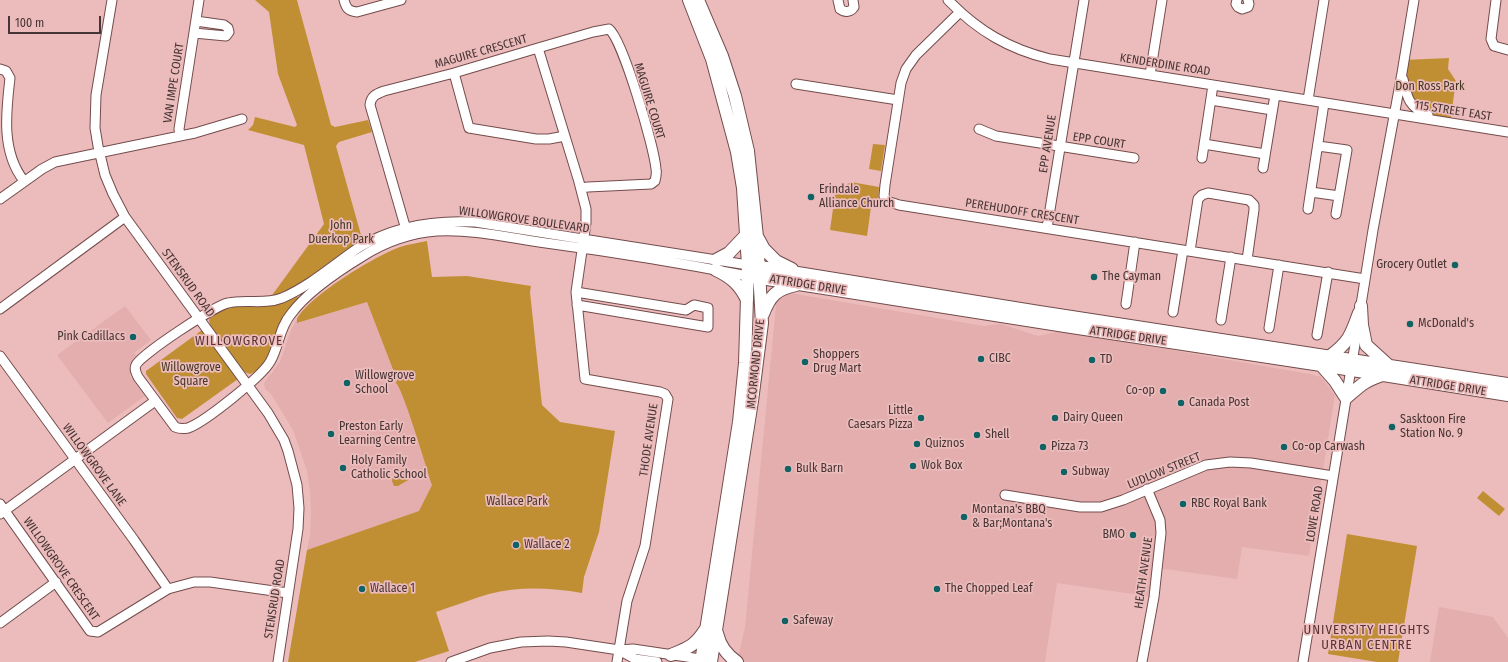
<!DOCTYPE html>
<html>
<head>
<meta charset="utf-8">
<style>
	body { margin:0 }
	#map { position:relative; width:1508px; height:662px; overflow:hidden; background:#ecbcbc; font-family:"Fira Sans Condensed",sans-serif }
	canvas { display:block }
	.scale { position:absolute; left:8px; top:16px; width:93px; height:18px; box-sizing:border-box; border:2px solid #473434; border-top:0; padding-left:5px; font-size:12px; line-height:14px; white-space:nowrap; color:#473434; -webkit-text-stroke:3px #ecbcbc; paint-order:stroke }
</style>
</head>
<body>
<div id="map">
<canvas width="1508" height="662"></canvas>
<div class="scale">100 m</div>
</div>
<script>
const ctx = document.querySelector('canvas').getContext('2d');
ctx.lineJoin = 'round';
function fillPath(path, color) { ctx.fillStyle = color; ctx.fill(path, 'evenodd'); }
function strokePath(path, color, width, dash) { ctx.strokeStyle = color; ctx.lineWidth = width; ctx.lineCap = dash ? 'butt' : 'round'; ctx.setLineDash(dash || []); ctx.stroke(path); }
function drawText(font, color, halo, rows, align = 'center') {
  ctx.font = font + ' "Fira Sans Condensed",sans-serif'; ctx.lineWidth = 3.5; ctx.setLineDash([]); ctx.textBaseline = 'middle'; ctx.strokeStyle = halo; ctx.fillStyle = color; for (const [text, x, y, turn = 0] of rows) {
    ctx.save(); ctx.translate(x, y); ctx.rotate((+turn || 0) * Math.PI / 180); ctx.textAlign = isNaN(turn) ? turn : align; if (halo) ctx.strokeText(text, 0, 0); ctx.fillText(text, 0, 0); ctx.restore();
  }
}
const built = new Path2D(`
	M790 293 984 326 1001 324 1038 336 1061 331 1310 374 1321 377 1335 395 1309 556 1242 547 1237 579 1158 568 1154 597 1057 583 1045 662H737L745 627 777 295Z
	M367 302 404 399 432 485 420 511 307 550 310 535 311 511 310 492 307 471 293 430 271 394 265 389 264 383 280 362 291 330 297 319 298 323Z
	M125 306 151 340 134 353 137 357 130 376 145 396 108 423 57 355Z
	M1439 607 1493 617 1508 638V662H1430Z`);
const green = new Path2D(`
	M255 0H297L331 125 335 127 368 120 372 132 339 142 336 146 363 242C336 260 300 290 270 298L324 224 304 145 248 130 253 125 255 117 295 127 297 125 278 74 269 12Z
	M1449 58 1448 69 1456 81 1450 123 1417 110 1407 98 1404 60Z
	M873 144 885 145 881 171 869 169Z
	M851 182 879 187 878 203 871 207 867 236 830 230 833 209H836L837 203 833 202 835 194 829 193 830 188 839 189Z
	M427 241 432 277 467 276 531 286 530 292 542 405 560 422 615 431 599 532 584 577 582 593C551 588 520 586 489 594 472 599 454 606 436 612L449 651 415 662H288L307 550 419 511 432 485C427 470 403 389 396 383L397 380 367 302 297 323V319C309 296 375 256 400 247 409 244 418 243 427 241Z
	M295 296 299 298 298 301C289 318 269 369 250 374L244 372 210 325 209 320 210 318 225 308Z
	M202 330 238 379 182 419 177 418 146 374V371Z
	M407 468 410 473V479L398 486H394L392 481 393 475H395L399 470Z
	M1483 491 1505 509 1499 516 1477 498Z
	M1347 534 1417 546 1398 662H1377L1328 654Z`);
const minor = new Path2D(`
	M112 0 96 95 95 128 98 146 105 175 113 194 125 217 268 413 284 440 288 451 297 485 299 508 298 529 278 662
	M344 0C346 8 348 11 357 12L401 0
	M838 0 840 9C845 13 851 12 854 7L853 0
	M948 0C978 31 1009 49 1050 59L1508 132
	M1237 0 1236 4 1238 7 1242 9 1248 7 1249 4 1248 0
	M1496 0 1491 39 1494 46 1508 50
	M960 12 916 55 906 69 901 83 885 185 884 196 887 201 899 205 1365 279
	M194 33 226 36 229 32 228 28 224 25 196 21
	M538 48 593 32 609 29C623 40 654 147 656 169 657 173 656 177 655 181L651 184 588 187 581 188
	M0 69 6 71 10 78C6 112 1 152 24 181
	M454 73 469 128 536 139H549L565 136
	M1150 75 1162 0
	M1403 79C1407 98 1409 107 1428 115
	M796 84 898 100
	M1211 100 1272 110
	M1308 100 1324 0
	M979 129 996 136 1134 158
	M180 136 195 133 242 119
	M1204 144 1265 154
	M1318 146 1347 150 1336 214
	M1202 158 1213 85
	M1263 168 1275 95
	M1311 192 1339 196
	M0 199 42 169 55 162 180 136 179 129 199 0
	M1308 209 1324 103
	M1047 228 1084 0
	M407 233 370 105C371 96 376 94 384 91L454 73 538 48 579 182 586 209V223L576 292 585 379 660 392 665 394 668 399 645 546 627 601 617 662
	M1190 251 1198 199 1202 195 1208 193 1249 200 1254 205V210L1247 260
	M748 276C681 263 613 252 546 243 510 238 473 229 437 231 411 233 385 242 363 256 340 270 307 292 291 314 279 328 279 347 270 362 261 377 205 422 188 428 183 429 180 429 175 427L138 377C136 373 134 369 136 365 140 355 216 305 228 303 246 299 264 305 282 298 310 286 333 265 358 248 393 226 435 220 475 222L748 265
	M576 292 686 310 694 305 708 308V327L577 305
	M1126 304 1135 242
	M0 309 125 217
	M1360 311 1373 230 1402 73 1414 0
	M1173 312 1183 250
	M1221 320 1231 257
	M1269 328 1279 265
	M1317 335 1328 272
	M0 356 134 540 168 589
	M1005 495 1080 507H1101L1123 500 1206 465 1230 462 1251 463 1333 476
	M0 504 90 631 98 632 168 589 194 582H210L288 593
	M0 514 155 401
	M0 623 56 582
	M619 650 635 659 657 662
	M451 662 490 648 521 642 548 641 566 642 619 650 633 649 707 660
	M1142 662 1154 597 1161 533 1160 520 1147 489
	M1303 662 1358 326`);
const major = new Path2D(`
	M689 0 712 59 737 152 743 188 748 265 745 363 739 422 701 662
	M698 0 722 56 735 96 748 151 757 237 762 323 752 401 711 662
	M758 238 764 249 776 261 792 269
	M716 260 729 253 747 234
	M748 265 1039 312 1508 384
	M716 270C731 277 740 285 747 300
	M748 276 1065 326 1321 365 1508 395
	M1361 306 1362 325 1366 345 1388 365
	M763 314C770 296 776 289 796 285
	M1330 356C1349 342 1351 335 1359 313
	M1321 365 1335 381 1346 398C1360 386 1364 381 1382 375
	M717 633C720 646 726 654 737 662
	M671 655C688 648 695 646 705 630`);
const markers = [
	[811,197,4,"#116265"],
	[1455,265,4,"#116265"],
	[1094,277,4,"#116265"],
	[1410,324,4,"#116265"],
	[133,337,4,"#116265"],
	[981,359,4,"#116265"],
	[1092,360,4,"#116265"],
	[805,362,4,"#116265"],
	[347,383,4,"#116265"],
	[1163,391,4,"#116265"],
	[1181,403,4,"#116265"],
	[921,418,4,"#116265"],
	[1055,418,4,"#116265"],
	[1392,427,4,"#116265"],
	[331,434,4,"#116265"],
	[977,435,4,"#116265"],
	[917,444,4,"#116265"],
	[1043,447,4,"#116265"],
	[1284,447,4,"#116265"],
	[913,466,4,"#116265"],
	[343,468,4,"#116265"],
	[788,469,4,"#116265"],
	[1064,472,4,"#116265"],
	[1183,504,4,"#116265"],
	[964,517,4,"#116265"],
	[1133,535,4,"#116265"],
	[516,545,4,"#116265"],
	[362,589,4,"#116265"],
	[937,589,4,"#116265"],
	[785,621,4,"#116265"]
];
const streetNames = [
	["MAGUIRE CRESCENT",481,52,-16],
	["KENDERDINE ROAD",1165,65,9],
	["VAN IMPE COURT",174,83,-81],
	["MAGUIRE COURT",649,101,73],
	["115 STREET EAST",1453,111,9],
	["EPP COURT",1099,141,9],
	["EPP AVENUE",1048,144,-81],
	["PEREHUDOFF CRESCENT",1022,212,9],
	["WILLOWGROVE BOULEVARD",524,220,8],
	["STENSRUD ROAD",188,283,54],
	["ATTRIDGE DRIVE",808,285,9],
	["ATTRIDGE DRIVE",1128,336,8],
	["MCORMOND DRIVE",756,364,-84],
	["ATTRIDGE DRIVE",1448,386,9],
	["THODE AVENUE",649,440,-82],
	["WILLOWGROVE LANE",94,465,54],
	["LUDLOW STREET",1164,471,-22],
	["LOWE ROAD",1315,514,-81],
	["WILLOWGROVE CRESCENT",61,569,55],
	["HEATH AVENUE",1144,573,-82],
	["STENSRUD ROAD",275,599,-81]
];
const parkNames = [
	["Don Ross Park",1430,87],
	["John",341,226],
	["Duerkop Park",341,240],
	["Willowgrove",191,368],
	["Square",191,382],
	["Wallace Park",517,502]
];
const poiNames = [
	["Erindale",819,190],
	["Alliance Church",819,204],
	["Grocery Outlet",1447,265,"right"],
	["The Cayman",1102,277],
	["McDonald's",1418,324],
	["Pink Cadillacs",125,337,"right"],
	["Shoppers",813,355],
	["Drug Mart",813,369],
	["CIBC",989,359],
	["TD",1100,360],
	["Willowgrove",355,376],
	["School",355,390],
	["Co-op",1155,391,"right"],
	["Canada Post",1189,403],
	["Little",913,411,"right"],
	["Caesars Pizza",913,425,"right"],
	["Dairy Queen",1063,418],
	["Sasktoon Fire",1400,420],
	["Station No. 9",1400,434],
	["Preston Early",339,427],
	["Learning Centre",339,441],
	["Shell",985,435],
	["Quiznos",925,444],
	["Pizza 73",1051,447],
	["Co-op Carwash",1292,447],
	["Holy Family",351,461],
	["Catholic School",351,475],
	["Wok Box",921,466],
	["Bulk Barn",796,469],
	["Subway",1072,472],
	["RBC Royal Bank",1191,504],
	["Montana's BBQ",972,510],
	["& Bar;Montana's",972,524],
	["BMO",1125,535,"right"],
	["Wallace 2",524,545],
	["Wallace 1",370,589],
	["The Chopped Leaf",945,589],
	["Safeway",793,621]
];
const neighbourhoodNames = [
	["WILLOWGROVE",239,341],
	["UNIVERSITY HEIGHTS",1367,630],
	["URBAN CENTRE",1367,645]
];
fillPath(built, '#e3aead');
fillPath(green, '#c18f33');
strokePath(minor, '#744c4c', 11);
strokePath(major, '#744c4c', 14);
strokePath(minor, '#fff', 9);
strokePath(major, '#fff', 12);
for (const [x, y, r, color] of markers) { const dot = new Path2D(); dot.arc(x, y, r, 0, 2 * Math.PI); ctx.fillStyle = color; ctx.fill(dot); strokePath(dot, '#ecbcbc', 1.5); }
drawText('12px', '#473434', '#ecbcbc', streetNames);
drawText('12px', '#453823', '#ecbcbc', parkNames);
drawText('12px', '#473434', '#ecbcbc', poiNames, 'left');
ctx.letterSpacing = '1px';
drawText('13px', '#593334', '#ecbcbc', neighbourhoodNames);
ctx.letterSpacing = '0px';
</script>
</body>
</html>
